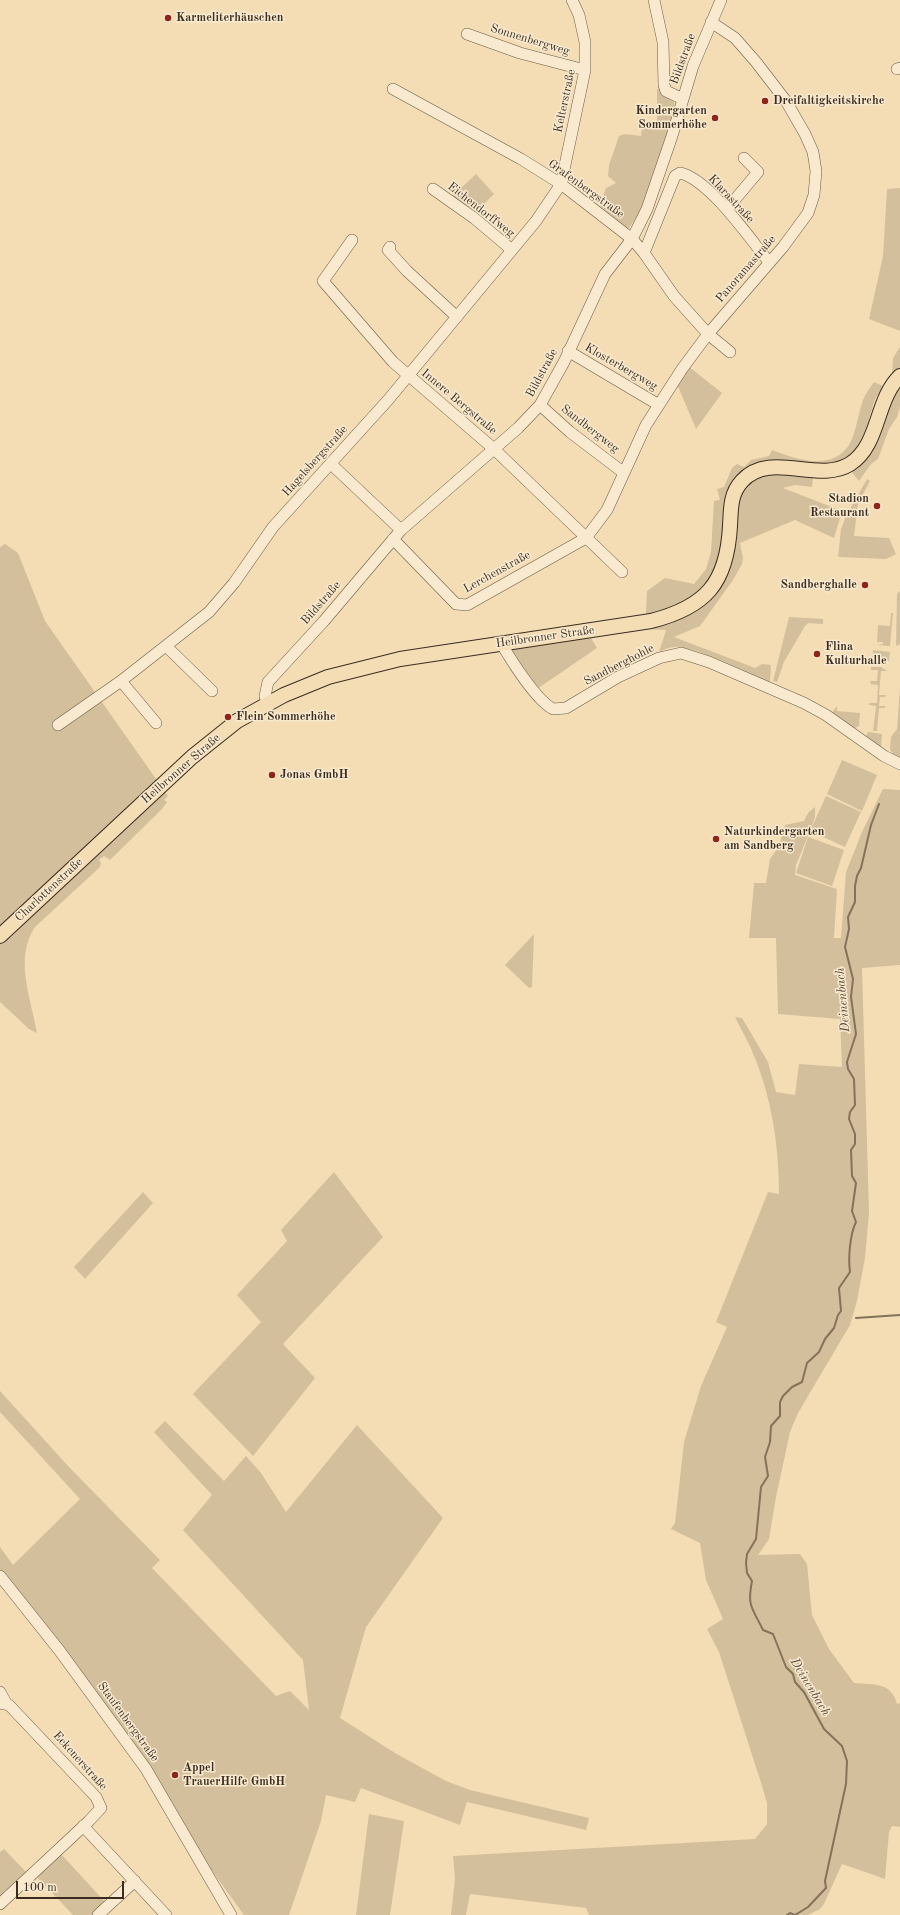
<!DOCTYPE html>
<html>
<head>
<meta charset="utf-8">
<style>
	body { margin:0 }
	#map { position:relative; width:900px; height:1915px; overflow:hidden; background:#f4ddb5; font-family:"Old Standard TT",serif }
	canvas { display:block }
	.scale { position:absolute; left:16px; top:1881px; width:108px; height:18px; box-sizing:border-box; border:2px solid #3a2d1f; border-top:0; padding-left:5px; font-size:12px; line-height:14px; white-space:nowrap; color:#3a2d1f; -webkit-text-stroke:3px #f8e9cf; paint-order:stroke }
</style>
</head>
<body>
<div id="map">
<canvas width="900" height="1915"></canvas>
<div class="scale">100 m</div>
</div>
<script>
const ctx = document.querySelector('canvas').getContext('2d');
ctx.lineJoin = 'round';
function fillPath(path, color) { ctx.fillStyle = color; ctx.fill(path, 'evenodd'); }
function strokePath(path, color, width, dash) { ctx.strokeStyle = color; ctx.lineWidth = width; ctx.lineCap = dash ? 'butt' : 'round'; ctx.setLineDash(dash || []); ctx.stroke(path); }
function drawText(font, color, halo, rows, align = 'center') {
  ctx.font = font + ' "Old Standard TT",serif'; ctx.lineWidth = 3; ctx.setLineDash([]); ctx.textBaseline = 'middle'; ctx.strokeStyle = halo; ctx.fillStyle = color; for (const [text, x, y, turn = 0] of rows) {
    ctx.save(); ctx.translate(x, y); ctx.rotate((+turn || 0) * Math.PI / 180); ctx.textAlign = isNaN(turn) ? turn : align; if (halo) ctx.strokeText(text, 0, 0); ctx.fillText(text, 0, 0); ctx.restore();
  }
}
const green = new Path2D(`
	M659 88 665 97 674 102 675 110 643 209 628 229 600 206 606 188 616 183 608 176 609 165 619 136 625 134 641 136 642 125 657 127V90Z
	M476 174 494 194 473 215 450 198Z
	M900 188V331L869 319 883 256 887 189Z
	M900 347V370L892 373 893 358Z
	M688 366 722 393 696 429 677 384Z
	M874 382 883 386C880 391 876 396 874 402 868 420 866 440 851 454 824 481 765 443 735 479 724 494 724 507 723 525 723 557 713 588 683 604 672 610 660 613 649 617L646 613 647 591 665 578 694 584 706 569 711 552 714 501 720 500 717 489 724 487 732 468 737 464 744 467 751 460 769 456 772 450C796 459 831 472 849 445 856 433 858 414 863 400 865 394 870 388 874 382Z
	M900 384V407L897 417 889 429 878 459 871 464 859 481 850 470Z
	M773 474 813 478 812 487 795 485 783 488 842 511 834 538 795 520 740 543 743 558 742 564 733 580 700 626 674 637 755 668 762 664 771 665 770 682C745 672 706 651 680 647 672 646 666 649 659 652L666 630 646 629C665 624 691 619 705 604 720 590 730 572 735 552 743 518 725 482 773 474Z
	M867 479 870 481 858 504 854 536 889 538 896 554 886 559 838 557 841 529 846 516Z
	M5 544 18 553 45 621 168 796 164 800 167 802 162 809 110 860 104 856 99 860 101 863 100 867 35 927C14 958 31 999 37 1033L29 1029 0 1002V547Z
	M900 591V644L896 646 897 594Z
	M891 613H893L890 646 876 645 883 644V642H877L878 625 890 626Z
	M789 617 823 619V624L808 623 805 626 784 662 777 682 773 681Z
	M591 638 597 648 537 689 511 653 513 650 517 648Z
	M873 650 890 652 889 661 872 660Z
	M871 667H881L887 671H881L879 695H886L885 697H880L879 706H885V708H879L877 731H873L876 706 869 705V703H877L878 685 871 684 870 681H877L878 670H871Z
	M900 687V757L894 755 890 750 891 737 897 729Z
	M837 706V711L860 713 859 726 853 729 833 713V711Z
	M868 732 882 734 881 748 866 736Z
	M842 760 877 775 862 811 827 794Z
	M883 789 900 790V965L862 968 869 1213 865 1258 857 1301 850 1325 798 1413 790 1432 776 1497 769 1539 758 1555 800 1554 807 1564 812 1615 829 1649 854 1683C873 1685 891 1681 897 1704L900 1703V1827L892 1826 889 1832 885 1879 842 1864 824 1904 820 1909 808 1915H589L586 1908 470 1894 466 1915H451L455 1878 453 1856 755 1839 767 1824V1803L762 1786 719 1652 707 1629 723 1619 706 1580 700 1543 671 1529 675 1523 684 1442 701 1386 727 1327 716 1322 768 1192 779 1194C779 1147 772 1099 754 1056 749 1042 741 1030 735 1017L742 1018 768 1062 776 1092 795 1095 799 1064 842 1067 840 1019 778 1014 776 938H749L754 883H766L770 859 779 846 785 825 804 821 808 813 815 807V817L811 829 826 796 861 812 845 847 810 831 796 865 795 875 837 889 834 938H841L846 872 862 832Z
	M808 837 844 850 832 886 796 873Z
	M534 934 532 987 529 988 505 965Z
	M334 1172 383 1237 283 1344 315 1378 253 1456 193 1394 261 1322 237 1295 287 1241 281 1230Z
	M143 1192 153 1203 85 1279 74 1267Z
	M0 1391 69 1467 160 1560 152 1568 276 1696 290 1691 309 1710 303 1660 183 1530 212 1495 154 1432 165 1421 224 1481 246 1456 261 1473 286 1512 357 1425 443 1518 366 1627 340 1718 395 1753 446 1781 470 1790 589 1818 586 1830 467 1802 460 1825 361 1788 355 1802 326 1795 321 1821 289 1915H244L0 1576V1547L13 1565 80 1499 0 1412Z
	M369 1814 404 1821 390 1915H356Z
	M4 1849 27 1873 0 1897V1852Z
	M61 1854 106 1903 93 1915H73L36 1876Z`);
const stream = new Path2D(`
	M856 1318 900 1315
	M787 1915 790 1913 795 1915 808 1907 826 1888 825 1881 846 1784 847 1761 842 1746 824 1729 804 1692 795 1682 793 1674 786 1667 773 1634 763 1630C752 1607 747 1607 752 1581L747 1573 746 1563 747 1554 756 1539 761 1487 768 1476 765 1457 770 1442 771 1426 780 1416V1402L783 1396 792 1387 802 1382 807 1363 819 1352 825 1339 834 1328 838 1315 841 1311 839 1288 850 1272C848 1258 850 1234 856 1222L852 1211 856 1183 852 1176 851 1150 855 1144V1134L849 1119 850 1112 855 1105 854 1079 848 1069 847 1062 856 1034 851 997 853 979 845 947 849 929 848 917 855 902V886L857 876 861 868 871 825 879 804`);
const minor = new Path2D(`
	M654 0 663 42 664 85 666 91 683 99
	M467 34 520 53 585 70
	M897 69 900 68
	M393 89 521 159 561 184 632 239 644 253 674 296 708 334 730 352
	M433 189 474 218 512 250
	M727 209 758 172 744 158
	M352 240 323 281 393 362 494 449 622 572
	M390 247 388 250 407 271 457 317
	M644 253 675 176 680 173C709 179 750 239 769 262
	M568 351 659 405
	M540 405 570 432 624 473
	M331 464 401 530
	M393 539 456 604 467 605 586 538 607 510 646 425 682 369 708 334 783 247 808 213 814 195 816 171 813 152 805 134 786 101 756 62 735 38 711 22
	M501 643C511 660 536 700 553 709L566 708 618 677 659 658 681 653 709 662 804 703 826 715 884 756 900 764
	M166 646 212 691
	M121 681 156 723
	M267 704 265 696 268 682 324 621 401 530 518 428 540 405 564 362 605 274 632 239 647 209 672 136 693 66 721 0
	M58 725 121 681 209 612 234 583 273 527 388 400 536 221 561 184 585 70V42L579 15 572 0
	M0 1576 59 1650 146 1769 231 1915
	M0 1692 6 1703
	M0 1703 9 1705 96 1797 101 1808 88 1822 0 1904
	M83 1826 166 1915
	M98 1915 135 1881`);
const major = new Path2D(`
	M0 936 192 757 237 721 284 695 328 677 400 659 651 621C706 607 727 583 730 526 731 509 730 494 742 481 770 450 818 484 850 464 880 445 875 400 900 376`);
const markers = [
	[168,18,4,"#8f2418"],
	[765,101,4,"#8f2418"],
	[715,118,4,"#8f2418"],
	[877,506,4,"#8f2418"],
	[865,585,4,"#8f2418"],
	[817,654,4,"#8f2418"],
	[228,717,4,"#8f2418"],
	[272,775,4,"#8f2418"],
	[716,839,4,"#8f2418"],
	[175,1775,4,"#8f2418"]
];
const poiNames = [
	["Karmeliterhäuschen",176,18],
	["Dreifaltigkeitskirche",773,101],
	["Kindergarten",707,111,"right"],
	["Sommerhöhe",707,125,"right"],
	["Stadion",869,499,"right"],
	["Restaurant",869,513,"right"],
	["Sandberghalle",857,585,"right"],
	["Flina",825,647],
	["Kulturhalle",825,661],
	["Flein Sommerhöhe",236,717],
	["Jonas GmbH",280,775],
	["Naturkindergarten",724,832],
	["am Sandberg",724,846],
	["Appel",183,1768],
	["TrauerHilfe GmbH",183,1782]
];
const streetNames = [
	["Sonnenbergweg",530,40,17],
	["Bildstraße",683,59,-70],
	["Kelterstraße",565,101,-78],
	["Grafenbergstraße",586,189,36],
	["Klarastraße",731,199,47],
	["Eichendorffweg",481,210,38],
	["Panoramastraße",746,269,-49],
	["Klosterbergweg",621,367,30],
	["Bildstraße",542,373,-62],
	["Innere Bergstraße",459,402,40],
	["Sandbergweg",590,429,38],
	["Hagelsbergstraße",315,461,-48],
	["Lerchenstraße",497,572,-29],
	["Bildstraße",321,603,-49],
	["Heilbronner Straße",545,637,-8],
	["Sandberghohle",619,665,-27],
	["Heilbronner Straße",181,769,-41],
	["Charlottenstraße",49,890,-43],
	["Staufenbergstraße",128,1722,54],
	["Eckenerstraße",80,1761,48]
];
const waterNames = [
	["Deinenbach",843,1000,-95],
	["Deinenbach",810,1687,59]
];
fillPath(green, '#d4bf9c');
strokePath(stream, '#84735a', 2);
strokePath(minor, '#685944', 12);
strokePath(major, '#3a2d1f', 16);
strokePath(minor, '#f8e9cf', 11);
strokePath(major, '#f4ddb5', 14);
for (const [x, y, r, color] of markers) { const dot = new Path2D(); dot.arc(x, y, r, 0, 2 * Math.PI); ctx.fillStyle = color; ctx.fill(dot); strokePath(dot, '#f8e9cf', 1.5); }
drawText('bold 12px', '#3a2d1f', '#f8e9cf', poiNames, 'left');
drawText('12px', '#3a2d1f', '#f8e9cf', streetNames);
drawText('italic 13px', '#594a38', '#f8e9cf', waterNames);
</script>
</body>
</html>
